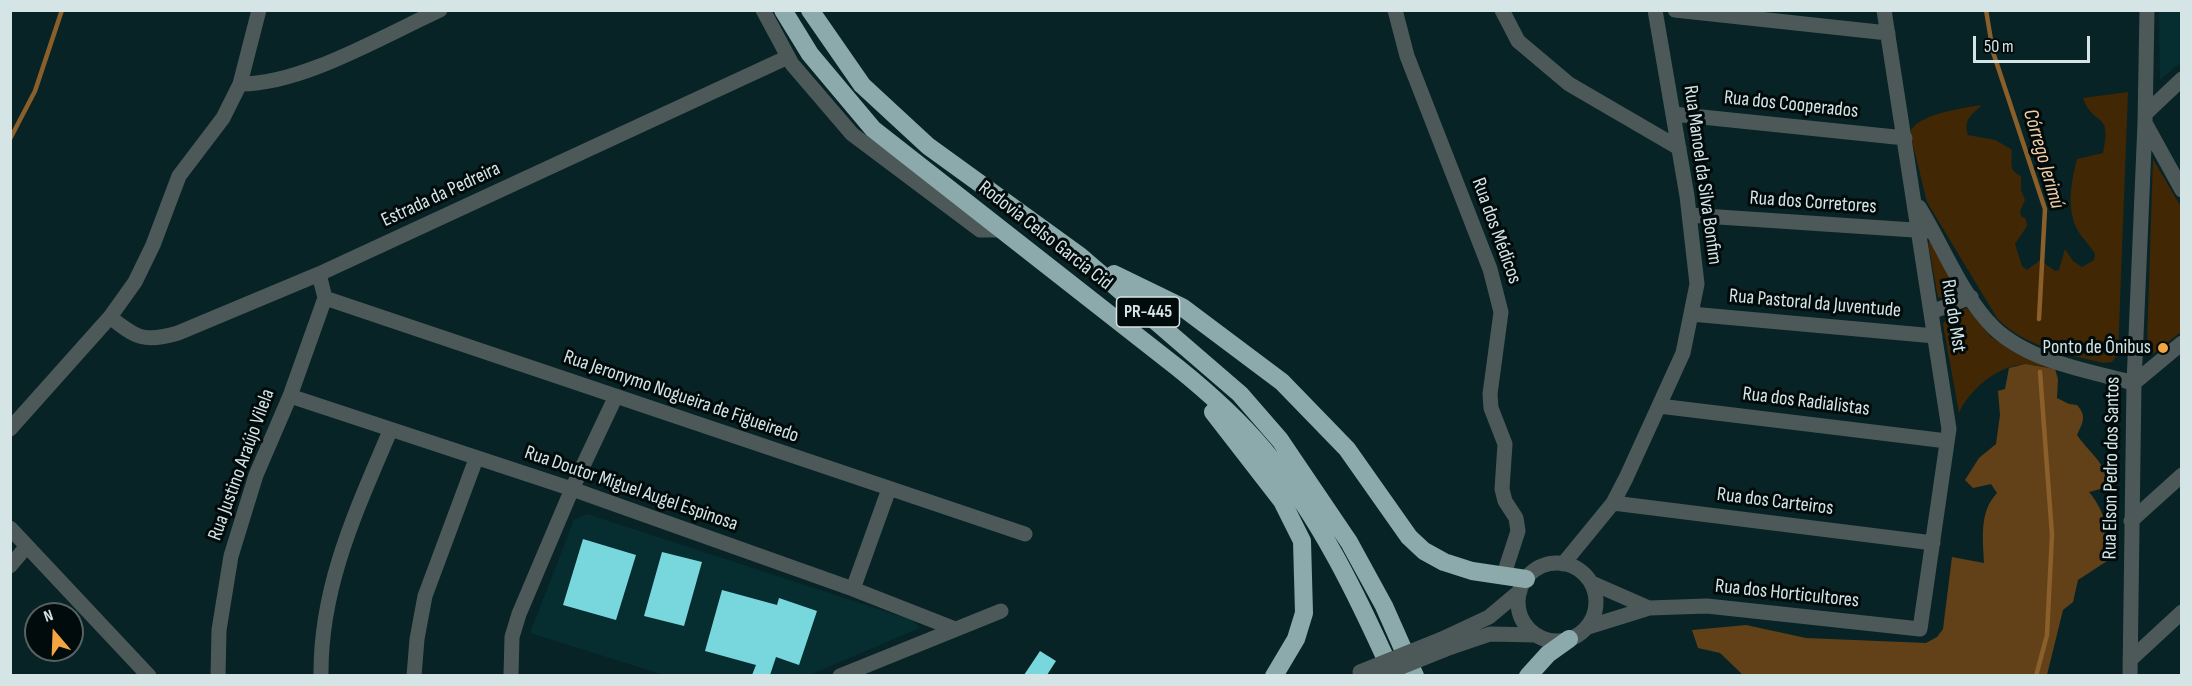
<!DOCTYPE html>
<html>
<head>
<meta charset="utf-8">
<style>
	body { margin:0 }
	#map { position:relative; width:2192px; height:686px; overflow:hidden; background:#082325; font-family:"Sofia Sans Condensed",sans-serif }
	canvas { display:block }
	.frame { position:absolute; inset:0; border:12px solid #d5e4e5; pointer-events:none }
	.north { position:absolute; left:24px; top:602px; width:60px; height:60px; box-sizing:border-box; background:#020b0b; border:2px solid #566262; border-radius:50%; rotate:341deg; font-size:16px; font-weight:700; line-height:24px; text-align:center; color:#d5e4e5 }
	.north::after { content:''; display:block; margin:auto; width:21px; height:27px; background:#f2a542; clip-path:polygon(50% 0,100% 100%,50% 72%,0 100%) }
	.scale { position:absolute; left:1973px; top:36px; width:117px; height:27px; box-sizing:border-box; border:3px solid #d5e4e5; border-top:0; padding-left:8px; font-size:18px; line-height:21px; white-space:nowrap; color:#d5e4e5; -webkit-text-stroke:4px #020b0b; paint-order:stroke }
</style>
</head>
<body>
<div id="map">
<canvas width="2192" height="686"></canvas>
<div class="frame"></div>
<div class="north">N</div>
<div class="scale">50 m</div>
</div>
<script>
const ctx = document.querySelector('canvas').getContext('2d');
ctx.lineJoin = 'round';
function fillPath(path, color) { ctx.fillStyle = color; ctx.fill(path, 'evenodd'); }
function strokePath(path, color, width, dash) { ctx.strokeStyle = color; ctx.lineWidth = width; ctx.lineCap = dash ? 'butt' : 'round'; ctx.setLineDash(dash || []); ctx.stroke(path); }
function drawText(font, color, halo, rows, align = 'center') {
  ctx.font = font + ' "Sofia Sans Condensed",sans-serif'; ctx.lineWidth = 6; ctx.setLineDash([]); ctx.textBaseline = 'middle'; ctx.strokeStyle = halo; ctx.fillStyle = color; for (const [text, x, y, turn = 0] of rows) {
    ctx.save(); ctx.translate(x, y); ctx.rotate((+turn || 0) * Math.PI / 180); ctx.textAlign = isNaN(turn) ? turn : align; if (halo) ctx.strokeText(text, 0, 0); ctx.fillText(text, 0, 0); ctx.restore();
  }
}
const built = new Path2D(`
	M2159 11H2182L2181 62 2160 80Z
	M587 514 912 620 920 628 807 676 664 675 530 633 574 520Z`);
const green = new Path2D(`
	M2128 92 2118 354 2112 362 2104 363C2066 354 2025 347 1997 318L1927 202 1910 133C1916 114 1963 108 1982 105 1971 115 1963 120 1968 135L1995 140 2011 149C2014 161 2006 169 2021 176V190L2025 200 2020 211 2021 216 2026 219 2027 226 2015 244 2022 266 2027 270 2040 260 2055 271 2059 270 2065 249 2073 261 2082 267 2094 260 2095 254C2090 245 2083 239 2078 231 2066 210 2071 182 2077 159L2103 153C2113 110 2093 127 2083 98Z
	M2153 159 2181 207 2182 331 2153 354 2147 350V346Z
	M1930 241 1958 289 1942 298 1938 297 1928 243Z
	M1967 308 1991 337 2014 352 2055 369C2043 367 2029 363 2017 365 1993 370 1968 392 1959 413L1943 324 1949 314Z`);
const forest = new Path2D(`
	M2025 364 2055 369 2058 379 2057 398 2069 404 2077 405C2087 416 2083 422 2077 435 2088 451 2103 461 2109 481L2104 488 2089 492C2106 512 2110 536 2107 561L2078 580 2073 602 2063 610 2047 675H1743L1720 653 1698 648 1692 630 1746 625 1806 638 1926 643 1937 637 1943 629 1952 557 1984 563C1983 538 1979 512 1997 493L1991 484 1973 488 1965 480 1979 458 1996 444 2000 415 1998 391 2005 389 2009 368Z`);
const stream = new Path2D(`
	M1986 10 1993 52 2045 209 2039 319
	M10 139 35 91 62 10
	M2036 676 2047 635 2052 535 2040 372`);
const building = new Path2D(`
	M583 539 636 555 616 620 563 605Z
	M662 552 702 562 684 626 644 616Z
	M722 590 777 605 779 598 817 611 799 665 776 657 770 675H752L756 665 705 651Z
	M1040 651 1056 661 1047 675H1024Z`);
const minor = new Path2D(`
	M763 10 792 64 852 134 980 230H1001
	M1395 10 1407 56 1490 269 1501 312 1490 394 1491 408 1505 444 1502 489 1505 501 1516 518 1518 531 1504 574
	M1502 10 1518 41 1569 84 1679 148
	M1675 10 1888 33
	M240 84C301 85 383 36 440 10
	M2146 113 2182 79
	M1673 114 1905 138
	M2145 123 2182 190
	M1919 207C1942 244 1963 298 1994 328 2030 362 2089 371 2134 383L2182 343
	M1689 215 1929 231
	M325 298 1025 534
	M1931 312 1971 297
	M1691 314 1935 336
	M110 317C136 338 145 343 178 333L319 274 788 57
	M290 396 572 489 853 589 955 629
	M1659 406 1947 441
	M10 429 110 317 135 282 153 245 179 176 223 118 240 84 259 10
	M1613 503 1933 543
	M2131 521 2182 475
	M10 528 149 676
	M1518 602a39 39 0 1 1 78 0a39 39 0 1 1-78 0Z
	M1563 564 1613 503 1626 478 1683 353 1697 284 1687 196 1655 10
	M10 566 27 546
	M1592 583 1649 608
	M853 589 889 489
	M1588 627 1649 608 1707 606 1920 629 1949 429 1884 10
	M1442 639 1489 617 1520 591
	M1446 649 1490 634 1536 635
	M2130 660 2182 612
	M218 676 219 630 231 556 256 475 290 396 325 298 319 274
	M321 676C320 587 356 511 390 431
	M414 676 417 639 425 596 476 459
	M511 676 512 637 519 614 572 489 615 398
	M840 676 1001 611
	M2130 676 2134 383 2145 123 2147 10`);
const highway = new Path2D(`
	M783 10 810 54 873 129 1178 368C1209 393 1239 420 1264 450 1320 517 1358 597 1393 675
	M810 10 862 85 928 146 1080 256 1240 394 1280 440 1349 542 1384 606 1415 676
	M1114 274 1182 307 1282 382 1347 449 1409 537 1424 551 1444 562 1472 571 1526 579
	M1213 412 1282 501 1302 541 1304 613 1296 639 1274 676
	M1528 676 1548 654 1569 639`);
const minorBridge = new Path2D(`
	M1360 672 1442 639
	M1379 676 1446 649`);
const markers = [
	[2163,348,6,"#f2a542"]
];
const shields = [
	[1148,312,63]
];
const shieldNames = [
	["PR-445",1148,312]
];
const streetNames = [
	["Rua dos Cooperados",1791,105,6],
	["Rua Manoel da Silva Bonfim",1702,175,82],
	["Estrada da Pedreira",441,195,-25],
	["Rua dos Corretores",1813,203,4],
	["Rua dos Médicos",1496,231,70],
	["Rodovia Celso Garcia Cid",1045,236,38],
	["Rua Pastoral da Juventude",1815,304,5],
	["Rua do Mst",1953,316,81],
	["Rua Jeronymo Nogueira de Figueiredo",681,397,19],
	["Rua dos Radialistas",1806,402,7],
	["Rua Justino Araújo Vilela",242,465,-70],
	["Rua Elson Pedro dos Santos",2112,468,-89],
	["Rua Doutor Miguel Augel Espinosa",631,489,19],
	["Rua dos Carteiros",1775,502,7],
	["Rua dos Horticultores",1787,594,6]
];
const poiNames = [
	["Ponto de Ônibus",2151,348]
];
const waterNames = [
	["Córrego Jerimú",2043,159,74]
];
fillPath(built, '#062e31');
fillPath(green, '#422704');
fillPath(forest, '#624118');
strokePath(stream, '#8b5f29', 4.5);
fillPath(building, '#78d7dd');
strokePath(minor, '#4d5959', 15);
strokePath(highway, '#8caaab', 18);
strokePath(minorBridge, '#4d5959', 15);
for (const [x, y, r, color] of markers) { const dot = new Path2D(); dot.arc(x, y, r, 0, 2 * Math.PI); ctx.fillStyle = color; ctx.fill(dot); strokePath(dot, '#020b0b', 2); }
for (const [x, y, w] of shields) { const box = new Path2D(); box.roundRect(x - w / 2, y - 15, w, 30, 4.5); ctx.fillStyle = '#020b0b'; ctx.fill(box); strokePath(box, '#d5e4e5', 1.5); }
drawText('bold 18px', '#d5e4e5', null, shieldNames);
drawText('20px', '#d5e4e5', '#020b0b', streetNames);
drawText('20px', '#d5e4e5', '#020b0b', poiNames, 'right');
drawText('italic 21px', '#f6cea3', '#020b0b', waterNames);
</script>
</body>
</html>
